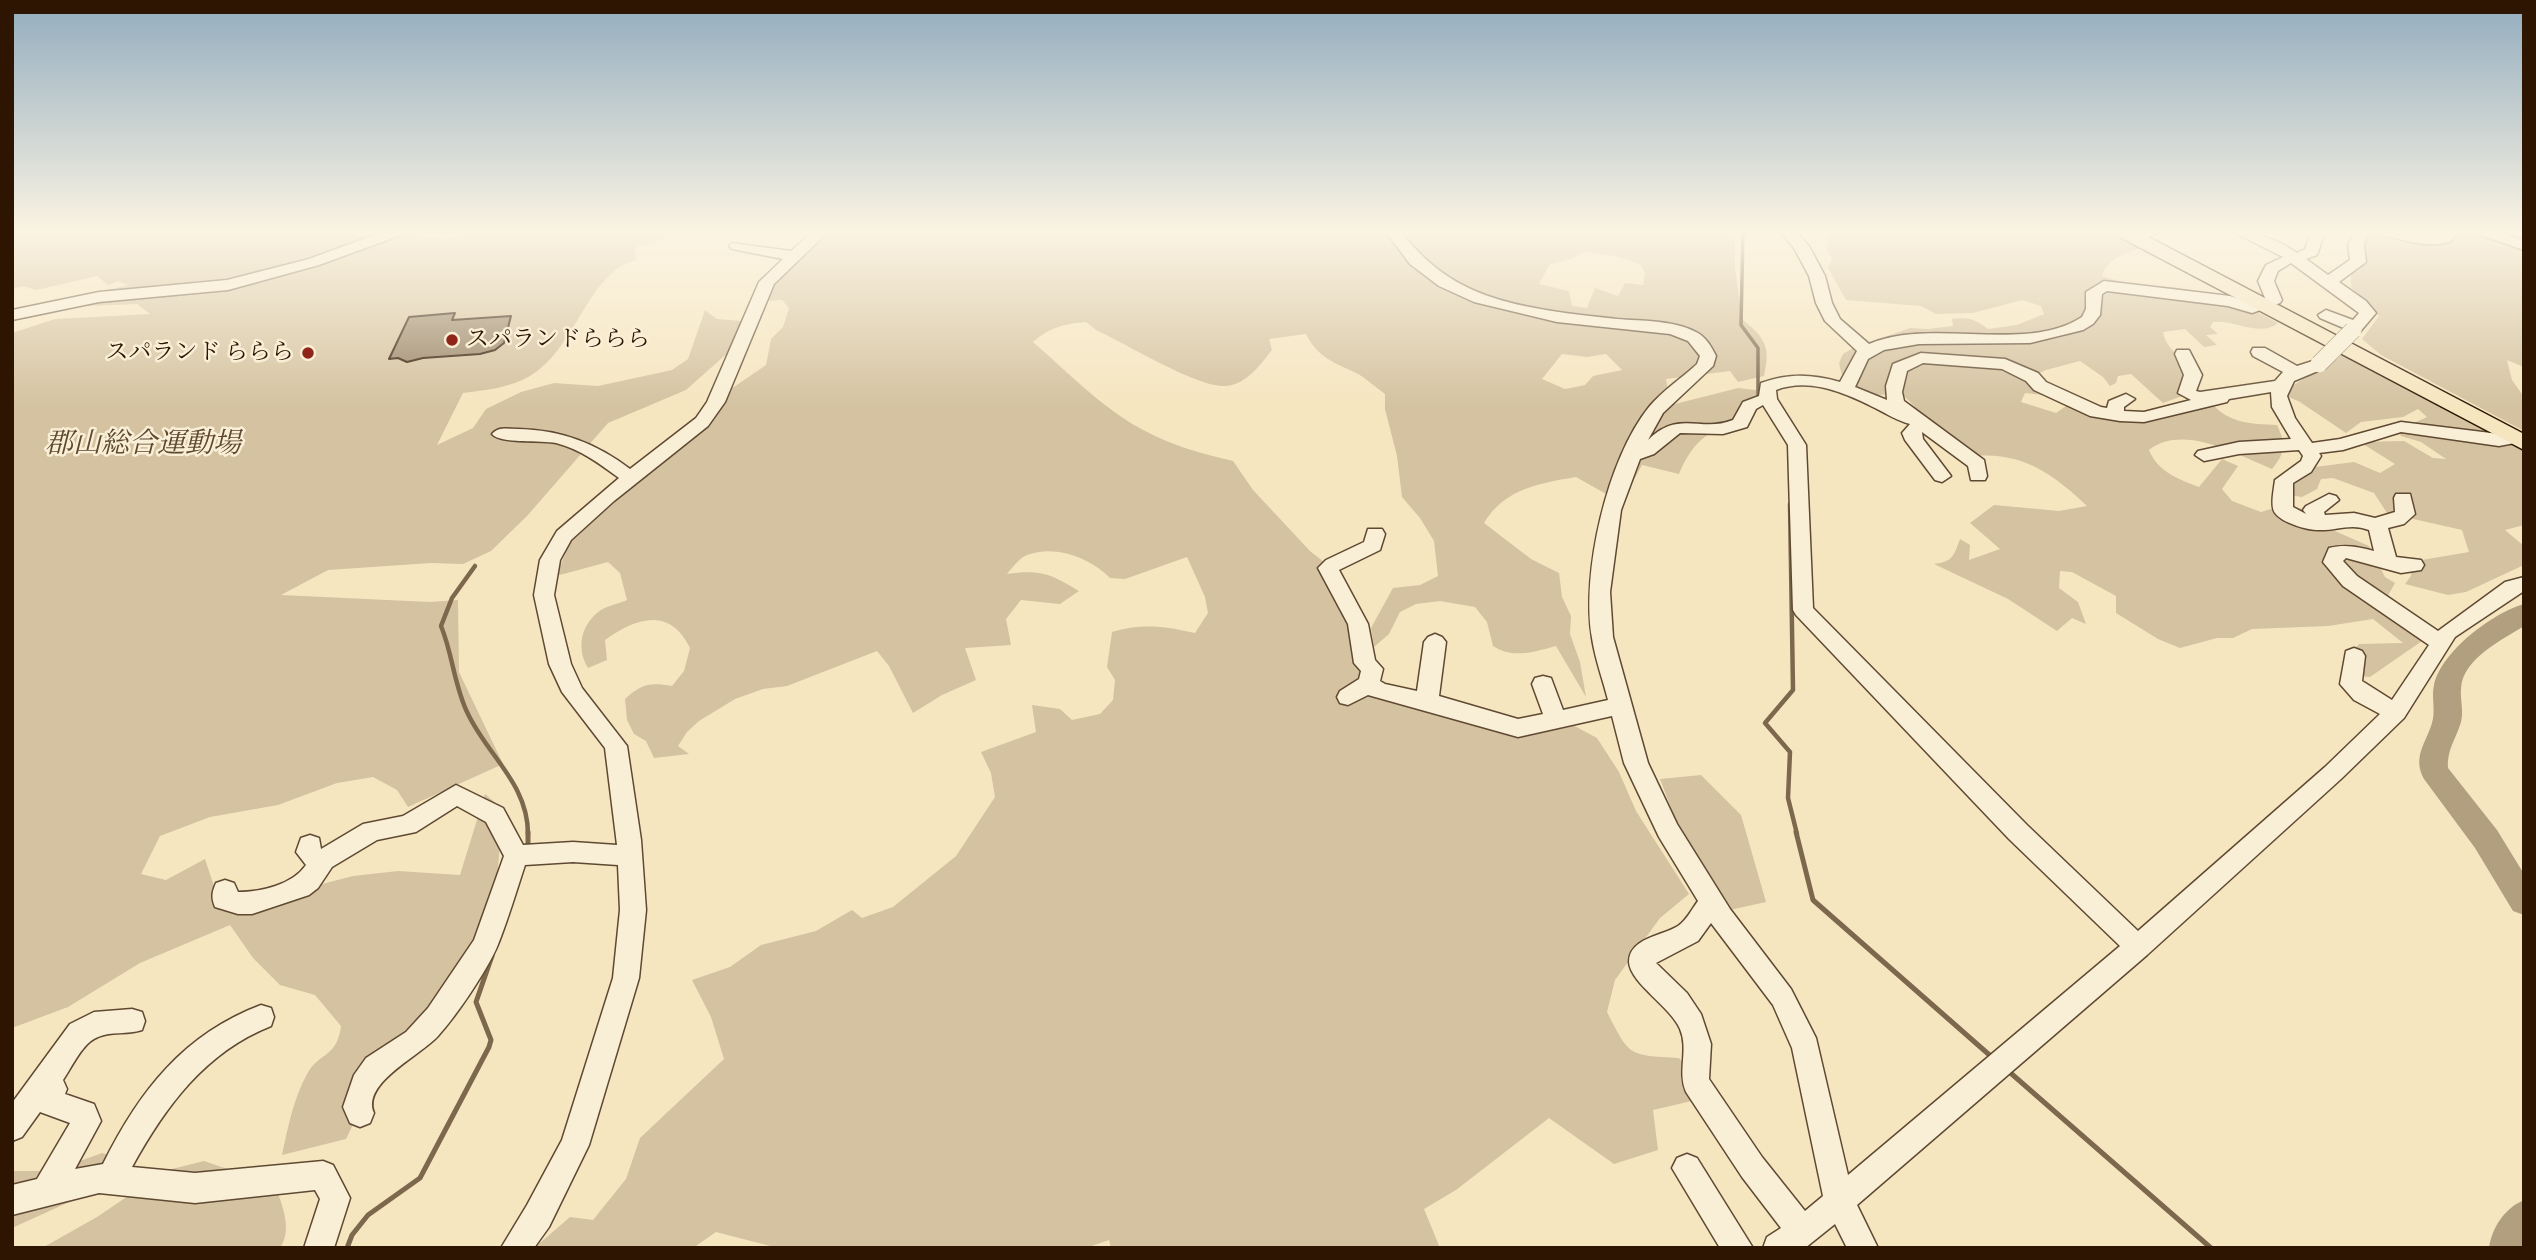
<!DOCTYPE html>
<html>
<head>
<meta charset="utf-8">
<style>
	body { margin:0 }
	#map { position:relative; width:2536px; height:1260px; overflow:hidden; background:#f6e6c0; font-family:Alegreya,serif }
	canvas { display:block }
	.frame { position:absolute; inset:0; border:14px solid #2d1502; pointer-events:none }
</style>
</head>
<body>
<div id="map">
<canvas width="2536" height="1260"></canvas>
<div class="frame"></div>
</div>
<script>
const ctx = document.querySelector('canvas').getContext('2d');
ctx.lineJoin = 'round';
function fillPath(path, color) { ctx.fillStyle = color; ctx.fill(path, 'evenodd'); }
function strokePath(path, color, width, dash) { ctx.strokeStyle = color; ctx.lineWidth = width; ctx.lineCap = dash ? 'butt' : 'round'; ctx.setLineDash(dash || []); ctx.stroke(path); }
function drawText(font, color, halo, rows, align = 'center') {
  ctx.font = font + ' Alegreya,"Noto Serif JP",serif'; ctx.lineWidth = 5; ctx.setLineDash([]); ctx.textBaseline = 'middle'; ctx.strokeStyle = halo; ctx.fillStyle = color; for (const [text, x, y, turn = 0] of rows) {
    ctx.save(); ctx.translate(x, y); ctx.rotate((+turn || 0) * Math.PI / 180); ctx.textAlign = isNaN(turn) ? turn : align; if (halo) ctx.strokeText(text, 0, 0); ctx.fillText(text, 0, 0); ctx.restore();
  }
}
const green = new Path2D(`
	M12 232H429L420 236 442 240 473 232H690L634 248 637 260C631 262 623 264 618 268 582 295 571 351 530 376 510 388 485 390 463 393L437 445 473 428 486 409 521 392 554 383 598 386 672 370 688 359 705 310 717 319 742 321 731 350 686 390 608 423 527 516 491 551 463 564 431 563 328 570 281 595 430 602 458 600 459 672 503 764 408 807 397 790 373 777 337 783 278 805 210 817 160 836 141 874 166 880 205 859 222 910 353 876 398 871 460 875 485 794 504 810C494 874 501 940 467 998 452 1023 407 1048 385 1069 372 1081 355 1122 346 1139L282 1155C288 1127 293 1100 307 1074 319 1052 337 1058 341 1026L315 995 280 985 253 958 230 925 140 963 68 1007 12 1028V333L55 319 150 314 137 304 67 307 79 297 128 285 118 281 108 285 97 276 36 290 23 286 12 289Z
	M830 232H1735V268L1742 319C1765 338 1771 346 1764 376L1738 382 1730 371 1666 379 1671 405 1738 388 1764 391 1752 420C1713 426 1694 438 1679 474L1642 465 1630 487 1615 499 1576 477C1540 483 1504 489 1484 523L1531 559 1559 573 1562 597 1571 616 1570 634 1580 662 1586 697 1556 646C1534 652 1513 659 1493 646L1487 622 1475 607 1440 601 1416 604 1400 612 1389 634 1374 647 1371 628 1393 588 1420 585 1438 576 1434 541 1420 518 1402 497 1397 456 1385 409V394C1376 388 1367 379 1358 374 1334 362 1319 359 1306 334L1269 339 1272 350C1260 365 1247 384 1226 386 1197 388 1125 343 1096 330L1086 322C1065 324 1050 327 1033 342 1069 373 1105 411 1147 432 1174 446 1203 454 1233 461L1253 490 1310 551 1334 570 1370 674 1395 694 1495 726 1556 716 1597 738 1619 772 1636 811 1689 894 1660 918 1615 980 1607 1012C1630 1057 1628 1055 1679 1058L1709 1097 1653 1110 1658 1150 1614 1164 1549 1118 1456 1190 1424 1209 1440 1248H1111L1109 1240 1086 1248H778L716 1232 693 1248H534L570 1217 593 1220 626 1179 640 1138 724 1059 711 1017 692 980 730 967 761 945 816 931 852 910 862 918 893 907 956 856 995 797 991 773 981 752 1036 732 1032 705 1060 709 1072 720 1100 714 1113 700 1115 680 1107 667 1112 632C1141 623 1165 626 1195 633L1208 613 1205 597 1187 557 1125 579 1110 578C1091 558 1055 544 1027 555 1019 558 1012 568 1007 574 1041 569 1051 574 1079 591L1060 604 1021 600 1006 619 1011 645 965 648 976 680 942 695 913 713 889 666 877 651 787 686 763 689 735 699 699 721 687 732 678 746 689 754 654 758 646 741 634 734 627 720 625 699C641 684 650 682 672 686L684 671 690 648C670 607 637 617 605 640L607 660 588 668C577 650 580 627 597 613 605 606 618 604 627 600L620 573 608 562 556 576 572 538 627 487 690 442 710 420 728 391 766 365 771 339 783 327 789 308 782 300 766 301 775 285ZM1584 252 1615 256 1640 264 1645 273 1643 285 1625 283 1618 296 1595 288 1587 308 1572 306 1569 291 1539 284 1550 264 1572 259ZM1562 354 1587 357 1606 354 1622 370 1593 376 1585 385 1565 389 1542 379Z
	M1825 232H2115L2146 246C2128 253 2108 257 2102 276L2131 285 2172 287 2225 295 2278 323C2260 338 2234 319 2213 322L2210 327 2218 334 2206 335 2217 345 2204 347 2185 329 2163 332C2169 360 2195 356 2199 390L2163 403 2131 374 2118 376 2116 383 2110 386 2103 377 2080 361 2046 370 2036 375 2061 397 2025 393 2021 402 2056 413 2069 404 2083 409 2164 415 2210 401C2226 423 2251 424 2277 425 2286 444 2286 452 2272 469 2238 455 2183 423 2149 450 2158 472 2178 479 2199 487L2222 459 2238 466 2222 489 2232 501 2261 512 2287 504 2314 513 2328 528 2369 546 2385 577 2395 583 2386 599 2435 632 2370 677 2347 675V659L2359 644 2403 643 2373 619 2328 626 2252 629 2233 638H2217L2180 648 2158 639 2116 613V596L2072 572 2060 571 2059 588 2078 602 2086 624 2072 618 2057 631 2008 599 1934 564C1953 562 1954 555 1960 539L1970 545 1969 560 2000 549 1970 523 1994 505 2059 511 2087 506C2053 474 2023 452 1975 456L1931 423 1902 394 1873 395 1844 384 1839 363 1843 354 1853 348 1910 328 1928 329 1953 326 1952 319C1968 317 1975 319 1988 329L2017 325 2044 314 2041 306 2022 300 1973 313 1936 314 1921 306 1846 300 1828 268 1832 259 1826 248 1829 243Z
	M2360 232H2524V367L2507 360 2512 380 2524 397V431L2381 355 2362 339 2379 316 2351 287V270Z
	M2345 351 2524 449V525L2505 530 2524 546V565L2466 592 2448 595 2405 584 2411 576 2410 562 2469 552 2462 530 2387 513 2374 493 2333 478 2321 479 2317 489 2302 497 2282 494 2307 468 2354 462 2380 473 2395 464 2360 442 2404 441 2433 458 2446 459 2421 442 2401 436 2395 425 2414 423 2427 417 2418 409 2403 417 2361 422 2346 433 2300 402 2280 393 2337 359Z
	M1701 775 1741 815 1766 902 1730 910 1679 829 1660 779Z
	M102 1153 134 1162 109 1184 12 1228V1171H52Z
	M204 1161 233 1171 272 1179C280 1198 294 1229 280 1248H42L97 1217 131 1194 148 1175Z`);
const streamFar2 = new Path2D(`
	M1743 232 1741 325 1758 348V398`);
const streamFar1 = new Path2D(`
	M1790 504 1793 690 1765 723 1790 752 1788 798 1797 834
	M475 566 452 598 441 626C453 655 454 686 468 714 488 756 528 784 528 834`);
const stream = new Path2D(`
	M528 832V846
	M1796 832 1813 900 1994 1059
	M2006 1069 2211 1248
	M347 1248 352 1235 368 1215 420 1178 489 1047 491 1040 476 1002 492 956`);
const river = new Path2D(`
	M2524 604V626C2502 640 2462 659 2461 689 2460 700 2464 710 2461 722 2456 739 2447 749 2448 768L2497 830 2524 874V915L2513 911 2475 848 2424 779C2412 757 2426 743 2432 723 2436 710 2431 698 2434 685 2441 652 2492 613 2524 604Z
	M2524 1200V1248H2489C2492 1227 2505 1208 2524 1200Z`);
const building = new Path2D(`
	M455 313 452 320 511 316 504 343 495 350 480 354 423 358 407 362 398 358 389 359 409 317Z`);
const minor = new Path2D(`
	M382 232H403L401 235 319 265 228 290 99 302 12 320V310L99 292 227 280 309 259Z
	M812 232H828L774 284 725 402 708 426 614 501 571 540 560 560 554 595 571 664 582 688 627 746 641 840 646 910 639 978 589 1145 549 1227 534 1248H501L527 1205 562 1140 613 978 620 910 618 865 573 862 525 865C516 892 508 920 497 947 486 972 457 1015 438 1036 420 1056 361 1083 374 1113L370 1123 360 1127 350 1123 343 1107 354 1075 366 1058 406 1032 428 1008 474 940 504 856 486 822 457 806 416 832 377 840 332 867 318 888 309 895 252 914H238L215 907C211 897 212 892 216 883L225 880 234 883 238 892C261 892 292 885 306 865L296 852 301 838 310 835 319 838 321 849 363 824 403 816 456 785 503 808 523 845 573 842 617 845 605 748 562 692 549 664 534 595 540 560 557 531 619 478C600 464 580 449 556 443 541 440 500 444 492 434 499 426 508 429 518 429 561 430 596 443 630 469L696 418 707 402 759 282 783 259 732 249 729 246 732 243 791 251Z
	M1386 232H1401C1425 262 1448 281 1485 295 1527 310 1573 314 1617 319 1642 321 1673 320 1696 332 1706 337 1711 346 1716 356L1713 366 1663 413 1648 440C1679 409 1701 433 1733 420L1743 402 1759 396 1761 383C1789 373 1812 374 1840 382L1857 351 1825 321 1816 303 1809 276 1794 248 1781 232H1796L1809 246 1825 276 1832 303 1840 319 1869 344C1932 317 2026 354 2082 317L2086 309V292L2104 281 2230 296 2252 303 2265 298 2258 281 2266 265 2283 257 2233 232C2257 232 2277 239 2297 253L2305 249 2311 232H2325L2317 255 2306 259 2328 275 2350 260 2348 245 2354 232H2368L2364 245 2366 262 2339 282 2366 301 2376 313 2359 333H2347L2346 329 2320 318 2318 315 2326 310 2353 320 2359 313 2291 263 2278 271 2274 281 2282 300 2280 303 2252 313 2228 306 2107 291 2102 294 2100 315 2093 324 2083 330 2030 343 1919 344 1884 350 1868 359 1855 387 1887 400 1886 386 1893 364 1921 353 2005 359 2038 373 2046 382 2101 407 2107 408 2109 401 2126 394 2135 399 2124 407V411L2144 412 2191 400 2178 393 2184 375 2175 354 2177 350H2189L2202 375 2196 391 2200 392 2275 381 2283 372 2253 356 2251 352 2253 348H2265L2297 366 2319 359 2325 360 2327 364 2325 368 2294 381 2287 396 2295 418 2312 443 2340 439 2401 422 2499 434 2514 433 2523 438 2520 442 2499 446 2401 432 2343 450 2319 453 2321 456 2311 472 2293 483V507L2306 514 2303 510 2306 506 2329 494 2336 496 2339 500 2324 512 2325 515 2354 513 2375 518 2395 512 2394 498 2396 494H2410L2415 514 2404 524 2388 528 2396 557 2421 560 2424 565 2421 570 2401 573 2346 558 2343 561 2357 576 2438 631 2505 582 2524 577V591L2455 637 2404 718 2341 779 2147 955 1857 1205 1878 1248H1847L1835 1224 1805 1248H1763L1767 1237 1781 1228 1742 1177 1686 1092C1677 1071 1689 1050 1680 1029 1671 1007 1630 983 1629 962 1629 938 1662 936 1678 926 1686 921 1692 909 1698 901L1659 837 1624 763 1612 716 1518 737 1368 695 1348 705 1340 703 1337 697 1340 691 1359 679 1361 671 1354 663 1348 624 1318 568 1326 560 1364 542 1368 529H1382L1385 534 1380 550 1339 570 1368 624 1375 660 1383 669 1380 681 1385 684 1417 691 1424 642 1428 637 1435 634 1442 637 1446 642 1439 696 1518 719 1543 714 1532 684 1535 678 1543 676 1551 678 1563 710 1608 700C1603 680 1595 659 1592 638 1581 573 1607 459 1649 407 1662 391 1682 378 1697 364L1700 356 1688 341 1670 334 1557 322 1474 302 1439 286 1410 264ZM1923 363 2002 369 2026 381 2034 390 2090 416 2120 421 2144 422 2227 402 2229 399 2271 392 2272 407 2291 439 2239 442 2198 451 2195 455 2204 461 2239 454 2299 450 2303 456 2301 461 2275 480C2274 489 2270 506 2275 513 2282 523 2309 531 2321 530 2338 530 2352 523 2369 530L2374 551C2358 547 2346 544 2329 548L2323 562 2343 586 2429 645 2392 700 2362 681 2365 656 2362 651 2354 648 2346 651 2340 684 2354 700 2380 714 2325 767 2138 931 2027 825 1813 608 1806 445 1777 399 1776 390C1809 377 1846 393 1875 408 1887 414 1898 421 1910 424L1902 433 1905 440 1935 480 1942 482 1951 476 1923 439 1922 432 1968 466 1971 480H1985L1987 476 1984 460 1904 401 1902 392 1907 371ZM1763 405 1788 445 1793 610 1796 615 2009 839 2120 946 1848 1175 1816 1038 1791 989 1730 909 1677 824 1648 763 1613 637 1610 592 1621 510 1640 459 1654 454 1680 433 1723 434 1747 427 1756 409ZM1711 923 1773 1005 1792 1048 1823 1196 1805 1211 1762 1157 1709 1079 1711 1044 1701 1014 1687 993 1656 963 1698 941Z
	M2139 232H2158L2142 241H2132L2129 238Z
	M2382 232H2405L2433 236 2443 232H2457L2450 242C2427 248 2406 241 2384 235Z
	M2479 232H2499L2524 241V250L2481 235Z
	M261 1005 271 1008 274 1017 271 1026C205 1052 165 1107 132 1167L195 1173 323 1161 333 1165 350 1198 334 1248H304L320 1199 315 1190 195 1203 99 1193 12 1215V1185L37 1179 70 1123 40 1112 22 1137 12 1141V1103L70 1024 94 1012 132 1009 142 1012 145 1021 142 1030C128 1035 111 1031 98 1037 83 1042 72 1067 63 1080L67 1089 65 1094 94 1104 101 1121 75 1169 103 1164C139 1091 184 1034 261 1005Z
	M1687 1154 1697 1158 1753 1248H1720L1672 1168 1677 1158Z`);
const major = new Path2D(`
	M2116 232H2139L2524 434V450L2118 236Z`);
const minorBridge = new Path2D(`
	M2319 364 2353 330`);
const markers = [
	[452,340,7,"#8f2418"],
	[308,353,7,"#8f2418"]
];
const farPoinames = [
	["スパランドららら",466,340],
	["スパランド ららら",294,353,"right"]
];
const parkNames = [
	["郡山総合運動場",143,445]
];
fillPath(green, '#d4c2a0');
strokePath(streamFar2, '#7d684d', 3.5);
strokePath(streamFar1, '#7d684d', 4.5);
strokePath(stream, '#7d684d', 5);
fillPath(river, '#b29f7f');
fillPath(building, '#968265');
strokePath(building, '#2d1502', 2);
strokePath(minor, '#5f4932', 3);
strokePath(major, '#2d1502', 3);
fillPath(minor, '#f9efd6');
fillPath(major, '#f6e6c0');
strokePath(minorBridge, '#5f4932', 18, []);
strokePath(minorBridge, '#f9efd6', 17);
const sky = ctx.createLinearGradient(0, 0, 0, 408);
sky.addColorStop(0, '#92acbe');
sky.addColorStop(0.57, '#fbf4e3');
sky.addColorStop(1, '#fbf4e300');
ctx.fillStyle = sky;
ctx.fillRect(0, 0, 2536, 408);
for (const [x, y, r, color] of markers) { const dot = new Path2D(); dot.arc(x, y, r, 0, 2 * Math.PI); ctx.fillStyle = color; ctx.fill(dot); strokePath(dot, '#f9efd6', 2.5); }
drawText('23px', '#2d1502', '#f9efd6', farPoinames, 'left');
drawText('italic 28px', '#5f4931', '#f9efd6', parkNames);
</script>
</body>
</html>
